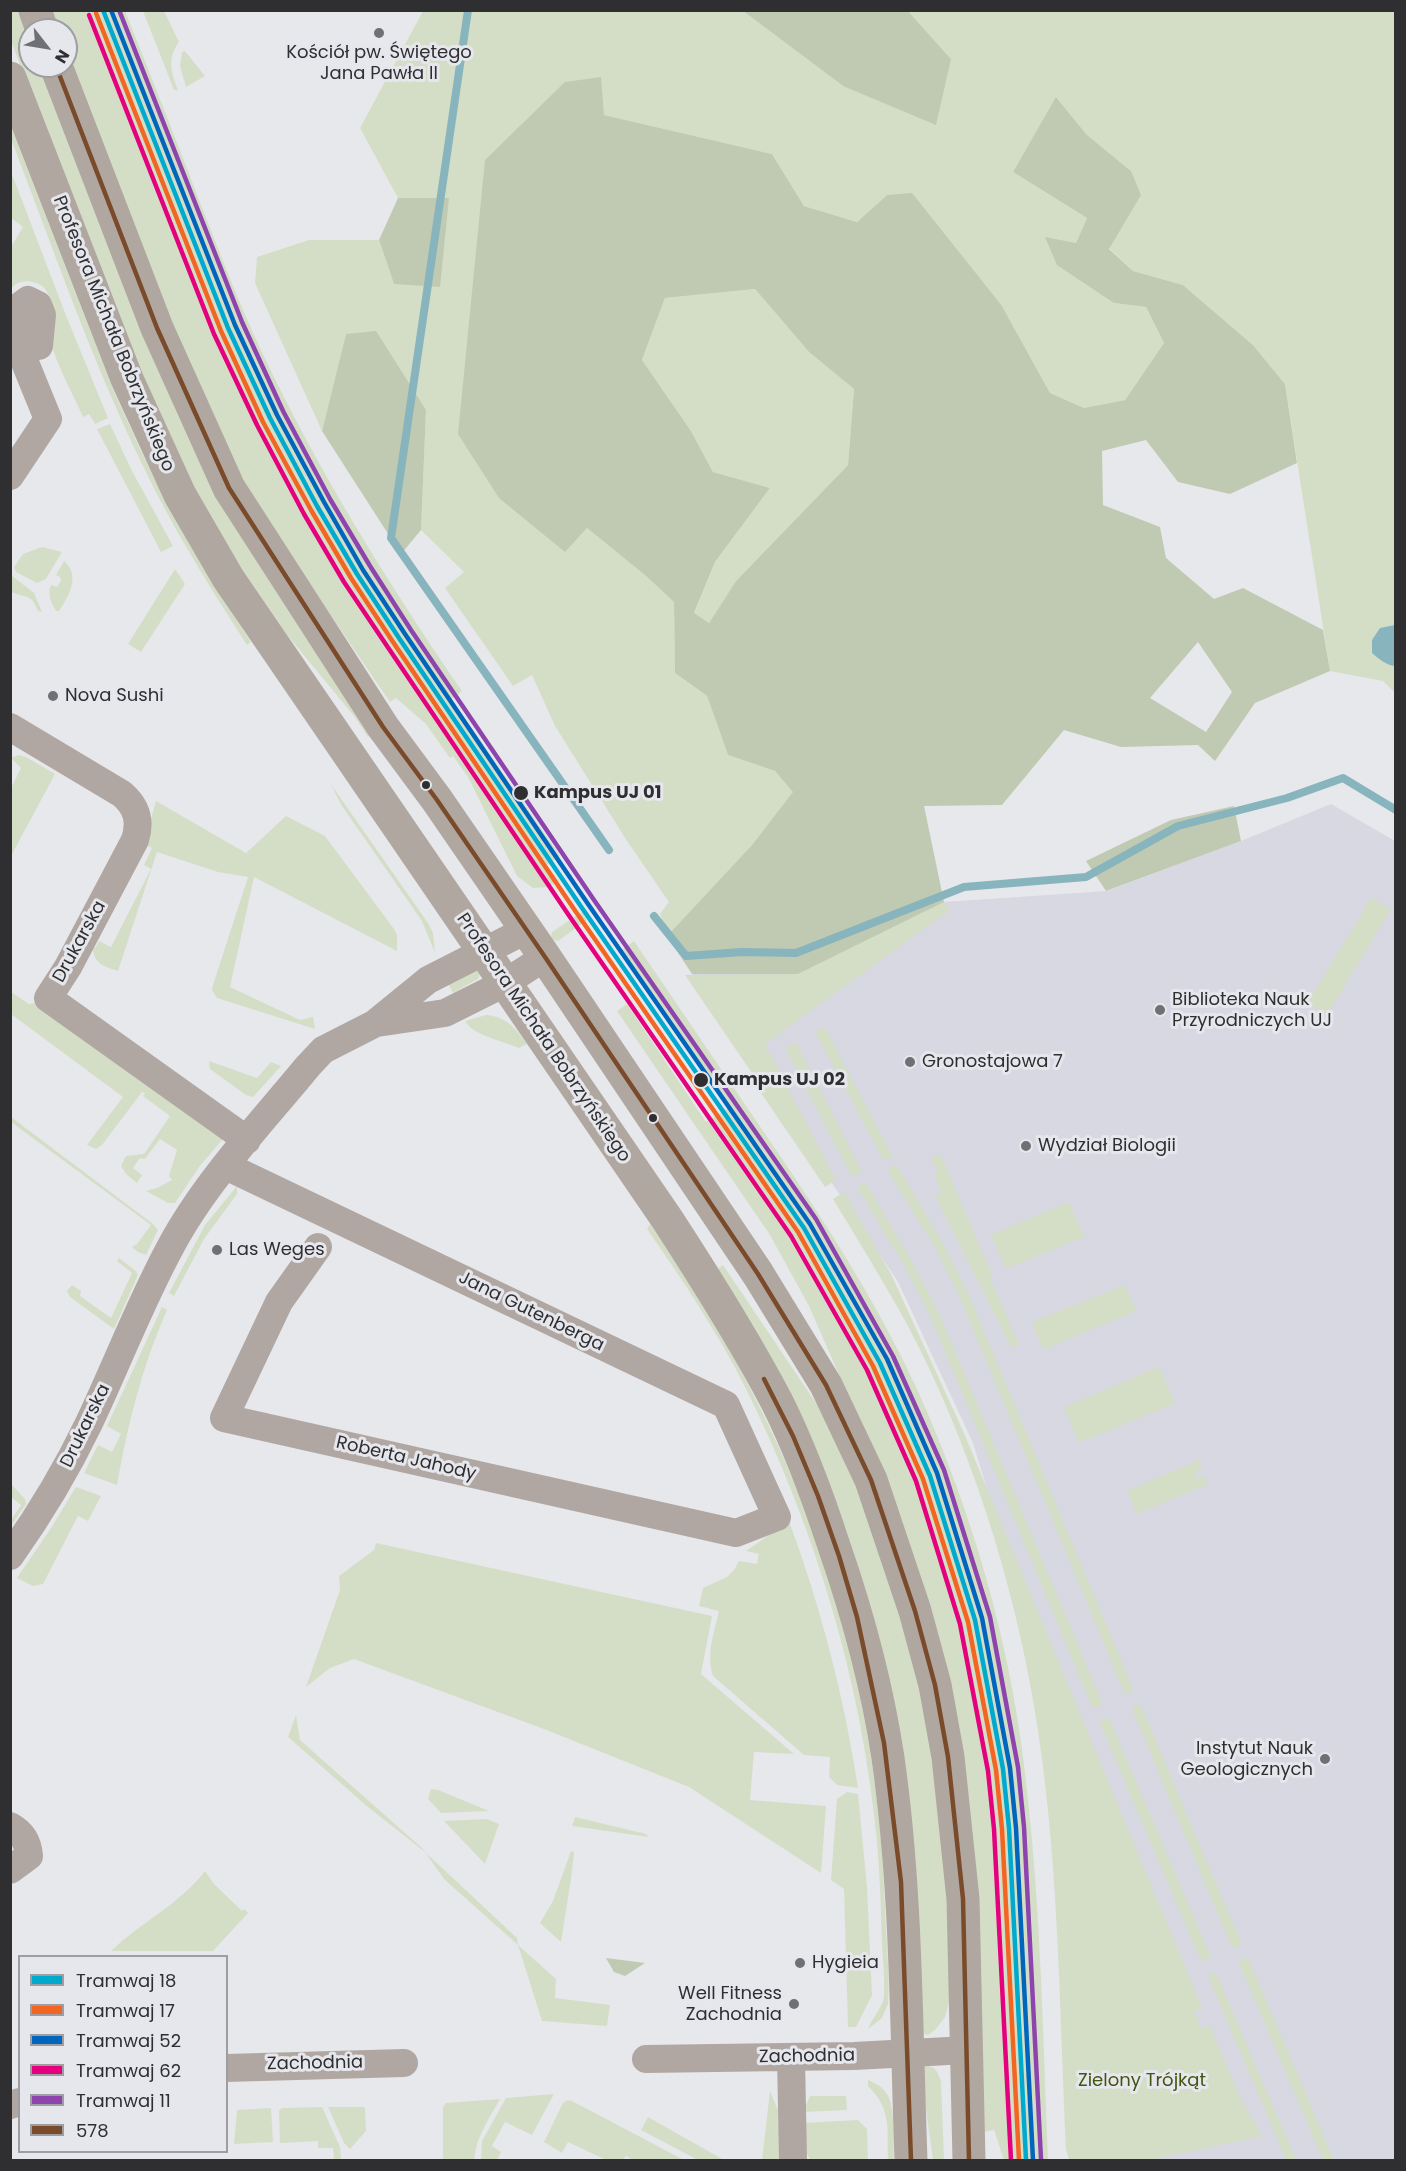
<!DOCTYPE html>
<html>
<head>
<meta charset="utf-8">
<style>
	body { margin:0 }
	#map { position:relative; width:1406px; height:2171px; overflow:hidden; background:#e7e8ec; font-family:Poppins,sans-serif }
	canvas { display:block }
	.frame { position:absolute; inset:0; border:12px solid #2f2f32; pointer-events:none }
	.legend { position:absolute; left:18px; top:1955px; width:210px; height:198px; box-sizing:border-box; background:#e6e7ed; border:2px solid #9d9da2; margin:0; padding:8px 10px; list-style:none; font-size:18px; color:#2f2f32 }
	.legend li { display:flex; align-items:center; gap:12px; height:30px }
	.legend b { width:30px; border:2px solid #9d9da2 }
	.north { position:absolute; left:18px; top:18px; width:60px; height:60px; box-sizing:border-box; background:#e6e7ed; border:2px solid #9d9da2; border-radius:50%; rotate:121deg; font-size:16px; font-weight:700; line-height:24px; text-align:center; color:#2f2f32 }
	.north::after { content:''; display:block; margin:auto; width:21px; height:27px; background:#6f7073; clip-path:polygon(50% 0,100% 100%,50% 72%,0 100%) }
</style>
</head>
<body>
<div id="map">
<canvas width="1406" height="2171"></canvas>
<div class="frame"></div>
<ul class="legend">
<li><b style="height:8px;background:#00a9ce"></b>Tramwaj 18</li>
<li><b style="height:8px;background:#f26522"></b>Tramwaj 17</li>
<li><b style="height:8px;background:#0065bd"></b>Tramwaj 52</li>
<li><b style="height:8px;background:#e5007d"></b>Tramwaj 62</li>
<li><b style="height:8px;background:#8e44ad"></b>Tramwaj 11</li>
<li><b style="height:8px;background:#7a4b2a"></b>578</li>
</ul>
<div class="north">N</div>
</div>
<script>
const ctx = document.querySelector('canvas').getContext('2d');
ctx.lineJoin = 'round';
function fillPath(path, color) { ctx.fillStyle = color; ctx.fill(path, 'evenodd'); }
function strokePath(path, color, width, dash) { ctx.strokeStyle = color; ctx.lineWidth = width; ctx.lineCap = dash ? 'butt' : 'round'; ctx.setLineDash(dash || []); ctx.stroke(path); }
function drawText(font, color, halo, rows, align = 'center') {
  ctx.font = font + ' Poppins,sans-serif'; ctx.lineWidth = 6; ctx.setLineDash([]); ctx.textBaseline = 'middle'; ctx.strokeStyle = halo; ctx.fillStyle = color; for (const [text, x, y, turn = 0] of rows) {
    ctx.save(); ctx.translate(x, y); ctx.rotate((+turn || 0) * Math.PI / 180); ctx.textAlign = isNaN(turn) ? turn : align; if (halo) ctx.strokeText(text, 0, 0); ctx.fillText(text, 0, 0); ctx.restore();
  }
}
const built = new Path2D(`
	M1331 804 1395 841V2160H1077L1048 1689 973 1443 898 1282 692 974H798L944 902 1107 891 1241 841Z`);
const green = new Path2D(`
	M11 11H20L30 37V66H41L150 347 374 733 368 737 354 716 288 636 223 542 172 445 97 265 11 41Z
	M51 11H125C151 75 176 140 201 205 220 253 238 301 260 348 318 471 386 580 462 691L452 699 560 856 547 865 559 881 548 887 533 888 517 876 468 777 453 756 450 758 426 724 396 698 390 702 269 525 228 452 179 343 66 48V30H59Z
	M143 11H164L179 42C167 58 171 72 178 90H174Z
	M423 11H743L843 86 951 59 908 11H1395V693L1383 681 1330 671 1285 384 1253 345 1183 285 1133 271 1109 248 1131 171 1087 135 1057 98 1013 172 1087 218 1076 243 1114 303 1146 307 1164 343 1125 400 1084 408 1050 393 1002 306 887 195 857 222 804 206 772 154 604 115 564 552 587 528 646 576 674 602 675 673 707 696 728 755 775 771 794 792 752 845 667 936 660 914 669 902 627 841 555 726 532 675 513 686 445 588 464 572 421 530 426 410 346 334 322 431 255 283 257 257 309 240H379L394 284 449 199 398 198 360 128Z
	M185 51 205 76 186 87 180 66 182 52Z
	M10 124 113 389 140 449 162 493 216 588 251 642 247 645C209 586 172 527 142 464 91 359 53 248 11 139Z
	M10 169 67 318 108 418 95 424 89 414 83 417C73 394 57 366 51 343 45 324 62 288 32 282 23 280 17 283 11 288V247L23 227 11 218Z
	M755 289 809 352 854 389 848 465 736 581 709 623 694 614 715 562 770 488 713 472 691 431 642 360 665 298Z
	M110 424 132 471 173 546 161 552 97 429Z
	M42 547 62 552 46 579 37 583 16 572 14 567 23 554Z
	M64 561C81 576 69 596 59 611H56C51 602 47 595 51 585L57 587 61 581 60 577 56 575Z
	M175 569 185 584 141 652 128 644Z
	M11 575 34 593 42 612 38 611C31 593 26 598 11 592Z
	M18 755 26 757 55 774 11 856V788L21 768 11 758Z
	M330 783 428 923 433 933 435 953 422 921 342 806Z
	M156 801 246 853 286 816 325 836 394 929 397 935V951L254 877 230 987 300 1020 313 1017 315 1029 217 998 212 990 213 985 248 877 218 872 157 852 118 971C104 966 93 964 93 947L95 948 99 941 111 947 151 869 144 865 152 848 144 844Z
	M1371 898 1391 909 1327 1015 1307 1004Z
	M944 902 950 910 765 1044 836 1180 825 1187 757 1087 754 1076 685 975 798 974Z
	M582 912 587 920 558 941 553 940 551 936 552 932Z
	M634 941C675 1001 716 1062 757 1122 816 1208 873 1294 917 1389 974 1515 1013 1652 1027 1790 1041 1913 1043 2037 1048 2160H1004L994 2130 984 2132 958 1727 932 1610 891 1493 809 1306 770 1235 617 1011 627 1004 706 1122 728 1108 622 950Z
	M476 970 480 974 478 979 453 993 447 981Z
	M11 992 29 1004 39 1002 223 1139 199 1167 175 1203H168L146 1191 157 1188 172 1180 169 1176 177 1150 160 1139 145 1159 140 1158 133 1168 142 1175 137 1183 126 1174 121 1166 126 1156 144 1154 170 1116 143 1096 145 1093 142 1092 102 1145 96 1149 87 1145 123 1097 11 1014Z
	M486 1015C505 1016 517 1029 527 1044L519 1048 514 1046C499 1040 473 1035 465 1021Z
	M825 1027 892 1156 884 1161 815 1032Z
	M796 1042 862 1172 852 1177 785 1048Z
	M209 1061 257 1078 271 1062 281 1066 253 1097 246 1095 210 1069Z
	M11 1117 153 1224 158 1230 146 1255 138 1252 132 1247 137 1244 151 1225 11 1122Z
	M940 1153 992 1275 990 1277 1019 1345 1011 1347 935 1196 941 1192 934 1174 938 1171 931 1159Z
	M896 1164 941 1240 968 1293 1133 1689 1132 1693 1128 1694 1124 1692 959 1296 934 1246 887 1170Z
	M865 1182 910 1258 938 1311 1102 1702 1101 1706 1097 1708 1092 1707 929 1313 903 1264 857 1187Z
	M237 1186V1194L204 1239 174 1296 169 1293 205 1225Z
	M844 1192 891 1274 964 1433 1202 2008 1194 2011 1202 2029 1210 2026 1240 2098 1262 2136 1150 2160H1069L1066 2149C1059 2002 1059 1852 1034 1706 1013 1580 969 1442 909 1328 885 1284 859 1242 833 1199Z
	M1069 1202 1084 1237 1006 1269 991 1235Z
	M650 1224C685 1276 720 1329 749 1386 833 1547 880 1727 885 1908 886 1940 890 1972 888 2004L882 2018 868 2029C872 2018 883 2007 884 1996 885 1980 883 1962 882 1946 881 1911 880 1877 877 1842 862 1684 817 1533 747 1391 719 1334 683 1281 647 1229Z
	M119 1258 136 1271 138 1275 114 1329 70 1297 67 1291 72 1285 81 1291 80 1296 111 1318 132 1273 117 1261Z
	M723 1265 818 1406 851 1471 909 1639 931 1733 947 1868 951 1995 945 2017 936 2029 928 2035 922 2033 897 1735 716 1270Z
	M1125 1285 1136 1311 1043 1350 1032 1322Z
	M162 1307 167 1310C142 1367 128 1424 117 1485L84 1473 98 1445 112 1452 121 1434 107 1426Z
	M1159 1367 1175 1403 1079 1443 1064 1407Z
	M1199 1460 1202 1468 1195 1472 1198 1479 1205 1476 1208 1484 1137 1514 1127 1491Z
	M12 1485 25 1499 26 1504 11 1526V1520L21 1505 11 1497Z
	M76 1487 101 1496 88 1521 78 1516 43 1584 33 1586 17 1578 51 1528Z
	M789 1521C821 1608 844 1696 858 1788L837 1785 829 1777 830 1757 804 1755 713 1676C706 1654 714 1633 719 1611L699 1606 703 1588 727 1577 734 1570 739 1561 757 1564 759 1554 746 1551Z
	M376 1543 712 1616 701 1674 794 1754 754 1752 750 1800 826 1806 821 1873 689 1787 544 1729 354 1659 330 1668 306 1687 340 1590 339 1576 374 1550Z
	M1138 1704 1141 1706 1241 1942 1240 1946 1236 1948 1231 1946 1132 1709 1133 1706Z
	M296 1715 300 1740 422 1848 425 1852 517 1938 518 1945 556 1979 555 1998 610 2005 607 2026 542 2021 518 1945 444 1879 425 1852 368 1807 288 1737Z
	M1106 1718 1110 1720 1210 1955 1209 1958 1203 1961 1200 1959 1100 1723 1101 1720Z
	M431 1789 438 1790 489 1811 441 1813 428 1799Z
	M847 1792 858 1794 867 1887 872 1995 856 2027H848L844 1889 831 1880 837 1799Z
	M575 1817 646 1834 649 1837 572 1826Z
	M487 1819 499 1824 485 1864 444 1821Z
	M571 1851 574 1852 571 1879 561 1942 540 1923 553 1901Z
	M205 1871 214 1884 242 1911 244 1909 248 1913 213 1951H111C141 1922 180 1904 205 1871Z
	M1245 1958 1249 1960 1334 2160H1323L1239 1963 1241 1959Z
	M1214 1972 1216 1973 1296 2160H1286L1208 1976Z
	M925 2066C936 2066 937 2071 941 2081L944 2160H933L921 2073Z
	M868 2080C875 2083 883 2087 887 2094 896 2109 893 2143 894 2160H888C887 2129 892 2110 868 2086Z
	M770 2091 778 2110 780 2160H762Z
	M554 2094 532 2135 505 2122 492 2146 501 2152 497 2160H481L482 2141 506 2098Z
	M810 2096H846L847 2110 803 2112Z
	M500 2099C489 2119 476 2137 474 2160H443V2107L446 2103Z
	M568 2100 572 2101 684 2160H633L626 2156 623 2160H606L568 2142 562 2153 544 2142 563 2103Z
	M322 2107 340 2147 341 2159 339 2160H334L333 2148H318V2141L280 2143 279 2111 282 2108Z
	M328 2107H365L366 2131 350 2149 344 2143Z
	M271 2108 273 2142 234 2144 237 2110Z
	M648 2117 724 2160H698L641 2130Z
	M858 2120 867 2129 868 2160H810L805 2149 804 2123Z`);
const forest = new Path2D(`
	M743 11H908L951 59 936 125 843 86Z
	M601 77 604 115 772 154 804 206 857 222 887 195 912 193 1002 306 1050 393 1084 408 1125 400 1164 343 1146 307 1114 303 1057 265 1045 237 1076 243 1087 218 1013 172 1056 97 1087 135 1131 171 1141 195 1109 249 1133 271 1183 285 1253 345 1285 384 1297 463 1230 494 1178 482 1146 440 1102 451 1103 505 1160 527 1166 558 1214 599 1243 588 1323 630 1330 671 1255 703 1215 761 1198 745 1121 747 1064 730 1002 805 924 806 944 902 798 974H692L667 936 752 845 793 792 775 771 728 755 707 696 675 673 674 602 646 576 587 528 565 552 499 498 458 434 485 160 565 82ZM755 289 809 352 854 389 848 465 736 581 709 623 694 613 715 562 770 488 713 472 691 431 642 360 665 298ZM1198 642 1232 692 1206 732 1150 698Z
	M398 198H449L440 287 394 284 379 240Z
	M376 331 426 410 421 530 401 554 322 431 346 334Z
	M1234 806 1241 841 1106 891 1086 861 1171 820Z
	M606 1958 645 1963 625 1976 614 1972Z`);
const water = new Path2D(`
	M1395 625V666C1386 665 1379 659 1372 653V640L1380 628Z`);
const stream = new Path2D(`
	M468 10 391 538 609 850
	M654 916 686 956 742 952 796 953 964 887 1086 877 1178 826 1287 798 1343 778 1396 810`);
const minor = new Path2D(`
	M10 476 48 419 15 338 16 321 20 306 28 300 38 305 42 315 39 346
	M10 727 122 794C137 807 141 821 135 840L68 967 48 998 247 1140
	M377 1023 445 1013 505 983 545 957
	M226 1166 726 1405 777 1517 736 1533 224 1418 279 1302 318 1247
	M10 1556C40 1514 67 1469 89 1423 117 1364 140 1303 171 1246 205 1182 262 1122 308 1066L323 1050 374 1024 428 980 526 930
	M10 1826C23 1833 28 1842 29 1856L10 1870
	M791 2057 793 2160
	M646 2059 854 2056 967 2050
	M226 2068 404 2063
	M10 2105 20 2102`);
const secondary = new Path2D(`
	M35 10 42 30
	M56 66 157 328 229 488 383 727 437 800 545 957 758 1274 826 1385 871 1480 915 1611 935 1685 948 1757 963 1899 969 2160
	M10 78 127 379 180 495 228 578 667 1219C706 1279 744 1339 777 1402 800 1448 818 1497 834 1546 858 1615 877 1685 888 1758 907 1891 906 2026 911 2160`);
const bus1 = new Path2D(`
	M56 66 157 328 229 488 383 727 437 800 545 957 758 1274 826 1385 871 1480 915 1611 935 1685 948 1757 963 1899 969 2160
	M764 1379 793 1436 818 1496 839 1556 857 1617 884 1743 901 1882 911 2160`);
const tram1 = new Path2D(`
	M103 10 228 328 270 418 317 506 357 574 399 638 582 908 804 1228 880 1363 930 1476 975 1620 1003 1769 1009 1828 1026 2160`);
const tram2 = new Path2D(`
	M96 13 221 331 263 422 311 510 351 578 393 642 576 912 798 1232 873 1366 923 1479 968 1622 996 1770 1002 1829 1019 2160`);
const tram3 = new Path2D(`
	M111 10 235 325 277 415 324 502 363 570 405 634 588 904 810 1224 887 1359 937 1473 982 1618 1010 1768 1016 1828 1033 2160`);
const tram4 = new Path2D(`
	M89 15 214 334 257 425 304 514 344 582 387 646 570 917 791 1236 867 1370 916 1481 960 1624 988 1771 994 1829 1011 2160`);
const tram5 = new Path2D(`
	M119 10 242 322 283 411 330 499 370 566 411 630 594 900 816 1219 893 1356 944 1470 990 1617 1018 1767 1024 1827 1041 2159`);
const markers = [
	[379,33,6,"#6f7073"],
	[53,696,6,"#6f7073"],
	[426,785,5,"#2f2f32"],
	[521,793,8,"#2f2f32"],
	[1160,1010,6,"#6f7073"],
	[910,1062,6,"#6f7073"],
	[701,1080,8,"#2f2f32"],
	[653,1118,5,"#2f2f32"],
	[1026,1146,6,"#6f7073"],
	[217,1250,6,"#6f7073"],
	[1325,1759,6,"#6f7073"],
	[800,1963,6,"#6f7073"],
	[794,2004,6,"#6f7073"]
];
const poiNames = [
	["Kościół pw. Świętego",379,53,"center"],
	["Jana Pawła II",379,74,"center"],
	["Nova Sushi",65,696],
	["Biblioteka Nauk",1172,1000],
	["Przyrodniczych UJ",1172,1021],
	["Gronostajowa 7",922,1062],
	["Wydział Biologii",1038,1146],
	["Las Weges",229,1250],
	["Instytut Nauk",1313,1749,"right"],
	["Geologicznych",1313,1770,"right"],
	["Hygieia",812,1963],
	["Well Fitness",782,1994,"right"],
	["Zachodnia",782,2015,"right"]
];
const streetNames = [
	["Profesora Michała Bobrzyńskiego",113,334,68],
	["Drukarska",80,942,-61],
	["Profesora Michała Bobrzyńskiego",543,1038,56],
	["Jana Gutenberga",531,1312,26],
	["Drukarska",86,1426,-64],
	["Roberta Jahody",406,1459,13],
	["Zachodnia",807,2057,-1],
	["Zachodnia",315,2064,-1]
];
const stopNames = [
	["Kampus UJ 01",534,793],
	["Kampus UJ 02",714,1080]
];
const parkNames = [
	["Zielony Trójkąt",1142,2081]
];
fillPath(built, '#d7d8e1');
fillPath(green, '#d4dec7');
fillPath(forest, '#c0cab2');
fillPath(water, '#88b4be');
strokePath(stream, '#88b4be', 8);
strokePath(minor, '#b1a7a2', 28);
strokePath(secondary, '#b0a7a1', 33);
strokePath(bus1, '#7a4b2a', 4.5);
strokePath(tram1, '#00a9ce', 4.5);
strokePath(tram2, '#f26522', 4.5);
strokePath(tram3, '#0065bd', 4.5);
strokePath(tram4, '#e5007d', 4.5);
strokePath(tram5, '#8e44ad', 4.5);
for (const [x, y, r, color] of markers) { const dot = new Path2D(); dot.arc(x, y, r, 0, 2 * Math.PI); ctx.fillStyle = color; ctx.fill(dot); strokePath(dot, '#e6e7ed', 2); }
drawText('18px', '#2f2f32', '#e6e7ed', poiNames, 'left');
drawText('18px', '#2f2f32', '#e6e7ed', streetNames);
drawText('bold 18px', '#2f2f32', '#e6e7ed', stopNames, 'left');
drawText('18px', '#43560f', '#e6e7ed', parkNames);
</script>
</body>
</html>
